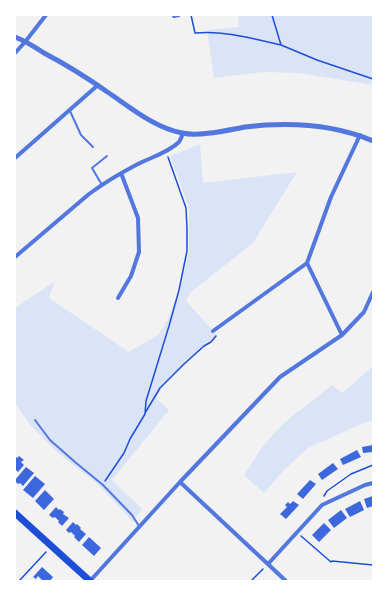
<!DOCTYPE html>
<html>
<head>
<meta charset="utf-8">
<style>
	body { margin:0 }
	#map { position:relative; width:388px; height:596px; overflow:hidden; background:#f2f2f2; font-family:Rubik,sans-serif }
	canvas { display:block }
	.frame { position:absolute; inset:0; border:16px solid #fff; pointer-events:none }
</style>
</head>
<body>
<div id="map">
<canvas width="388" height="596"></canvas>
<div class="frame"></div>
</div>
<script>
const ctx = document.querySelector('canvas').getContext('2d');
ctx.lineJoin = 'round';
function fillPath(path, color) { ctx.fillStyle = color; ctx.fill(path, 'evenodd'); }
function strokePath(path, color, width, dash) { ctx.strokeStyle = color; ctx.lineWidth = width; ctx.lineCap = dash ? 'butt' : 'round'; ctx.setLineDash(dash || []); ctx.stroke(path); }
const green = new Path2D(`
	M238 15H373V85L299 73 264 72 214 78 207 30 239 27Z
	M200 144 203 183 297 172 253 243 191 292 186 301 217 335 162 386 156 398 169 410 112 480 142 509 133 522 99 485 58 453 31 426 15 403V308L55 281 49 298 129 352 159 334 167 321 180 289 189 253V208L170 156Z
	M373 366V420L359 425 308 448 284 470 264 493 244 475 263 446 277 430 293 415 302 409 332 385 342 393Z`);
const building = new Path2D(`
	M373 445V452L363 453 362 447Z
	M357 450 361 457 343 465 340 459Z
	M15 456 17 458 19 456 24 460 21 462 24 465 18 472 15 469Z
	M333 463 338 469 322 480 318 474Z
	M26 467 34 473 23 486 20 483 18 484 15 481V480Z
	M35 476 45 484 33 498 23 490Z
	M310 480 316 484 303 499 297 494Z
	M45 490 54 499 44 510 35 501Z
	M373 496V506L367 508 364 499Z
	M293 501 299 505 286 519 280 514 287 507 285 505 288 502 290 504Z
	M360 501 364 510 350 517 345 509Z
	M56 507 59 510 60 509 64 512 63 514 69 518 62 526 58 522 59 521 55 517 53 518 49 515Z
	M341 510 347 518 334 528 328 520Z
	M73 522 76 525 77 524 81 528 80 529 86 534 79 542 74 537 75 536 71 532 69 533 66 530Z
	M324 523 331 530 319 542 312 535Z
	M89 537 101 548 94 556 82 545Z
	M42 567 53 577 50 581H43L38 576 36 579 33 577Z`);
const path = new Path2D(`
	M191 15 195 33C223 30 254 39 281 45L272 15
	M281 45 317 60 373 79
	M145 413 160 388 184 364 204 346 211 342 216 336
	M105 481 124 453 130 439 145 414 146 401 169 326 179 290 187 251V228L186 208 168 157
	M324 496 327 491 351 474 373 465
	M301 536 331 562 332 561 373 565
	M19 581 46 552
	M251 581 263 569`);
const service = new Path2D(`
	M70 111 81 135 93 147
	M102 185 92 168 107 156
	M35 420 50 440 75 462 103 485 132 515 139 526`);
const minor = new Path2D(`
	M174 16 179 15
	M15 53 25 42 46 15
	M15 158 98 85
	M15 257 89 194C104 183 119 174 136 165 149 158 168 153 179 142 181 139 182 136 183 133
	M118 298 131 276 139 252 138 218 121 173
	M213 331 307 263
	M342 335 307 263 331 197 360 135
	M180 482 286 581
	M268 564 322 505 365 485 373 483
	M90 581 180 482 280 377 342 335 364 312 373 292`);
const tertiary = new Path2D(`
	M15 37C25 41 35 47 44 53 65 64 86 77 106 91 130 107 153 127 182 133 199 137 228 130 245 127 288 122 333 124 373 141`);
const primary = new Path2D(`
	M15 513 90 581`);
fillPath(green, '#dbe4f7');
fillPath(building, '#3d67dc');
strokePath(path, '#1d4ed8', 1.5);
strokePath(service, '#5277de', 2);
strokePath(minor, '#5277de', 4);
strokePath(tertiary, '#5277de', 5);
strokePath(primary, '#1d4ed8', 7);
</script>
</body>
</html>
